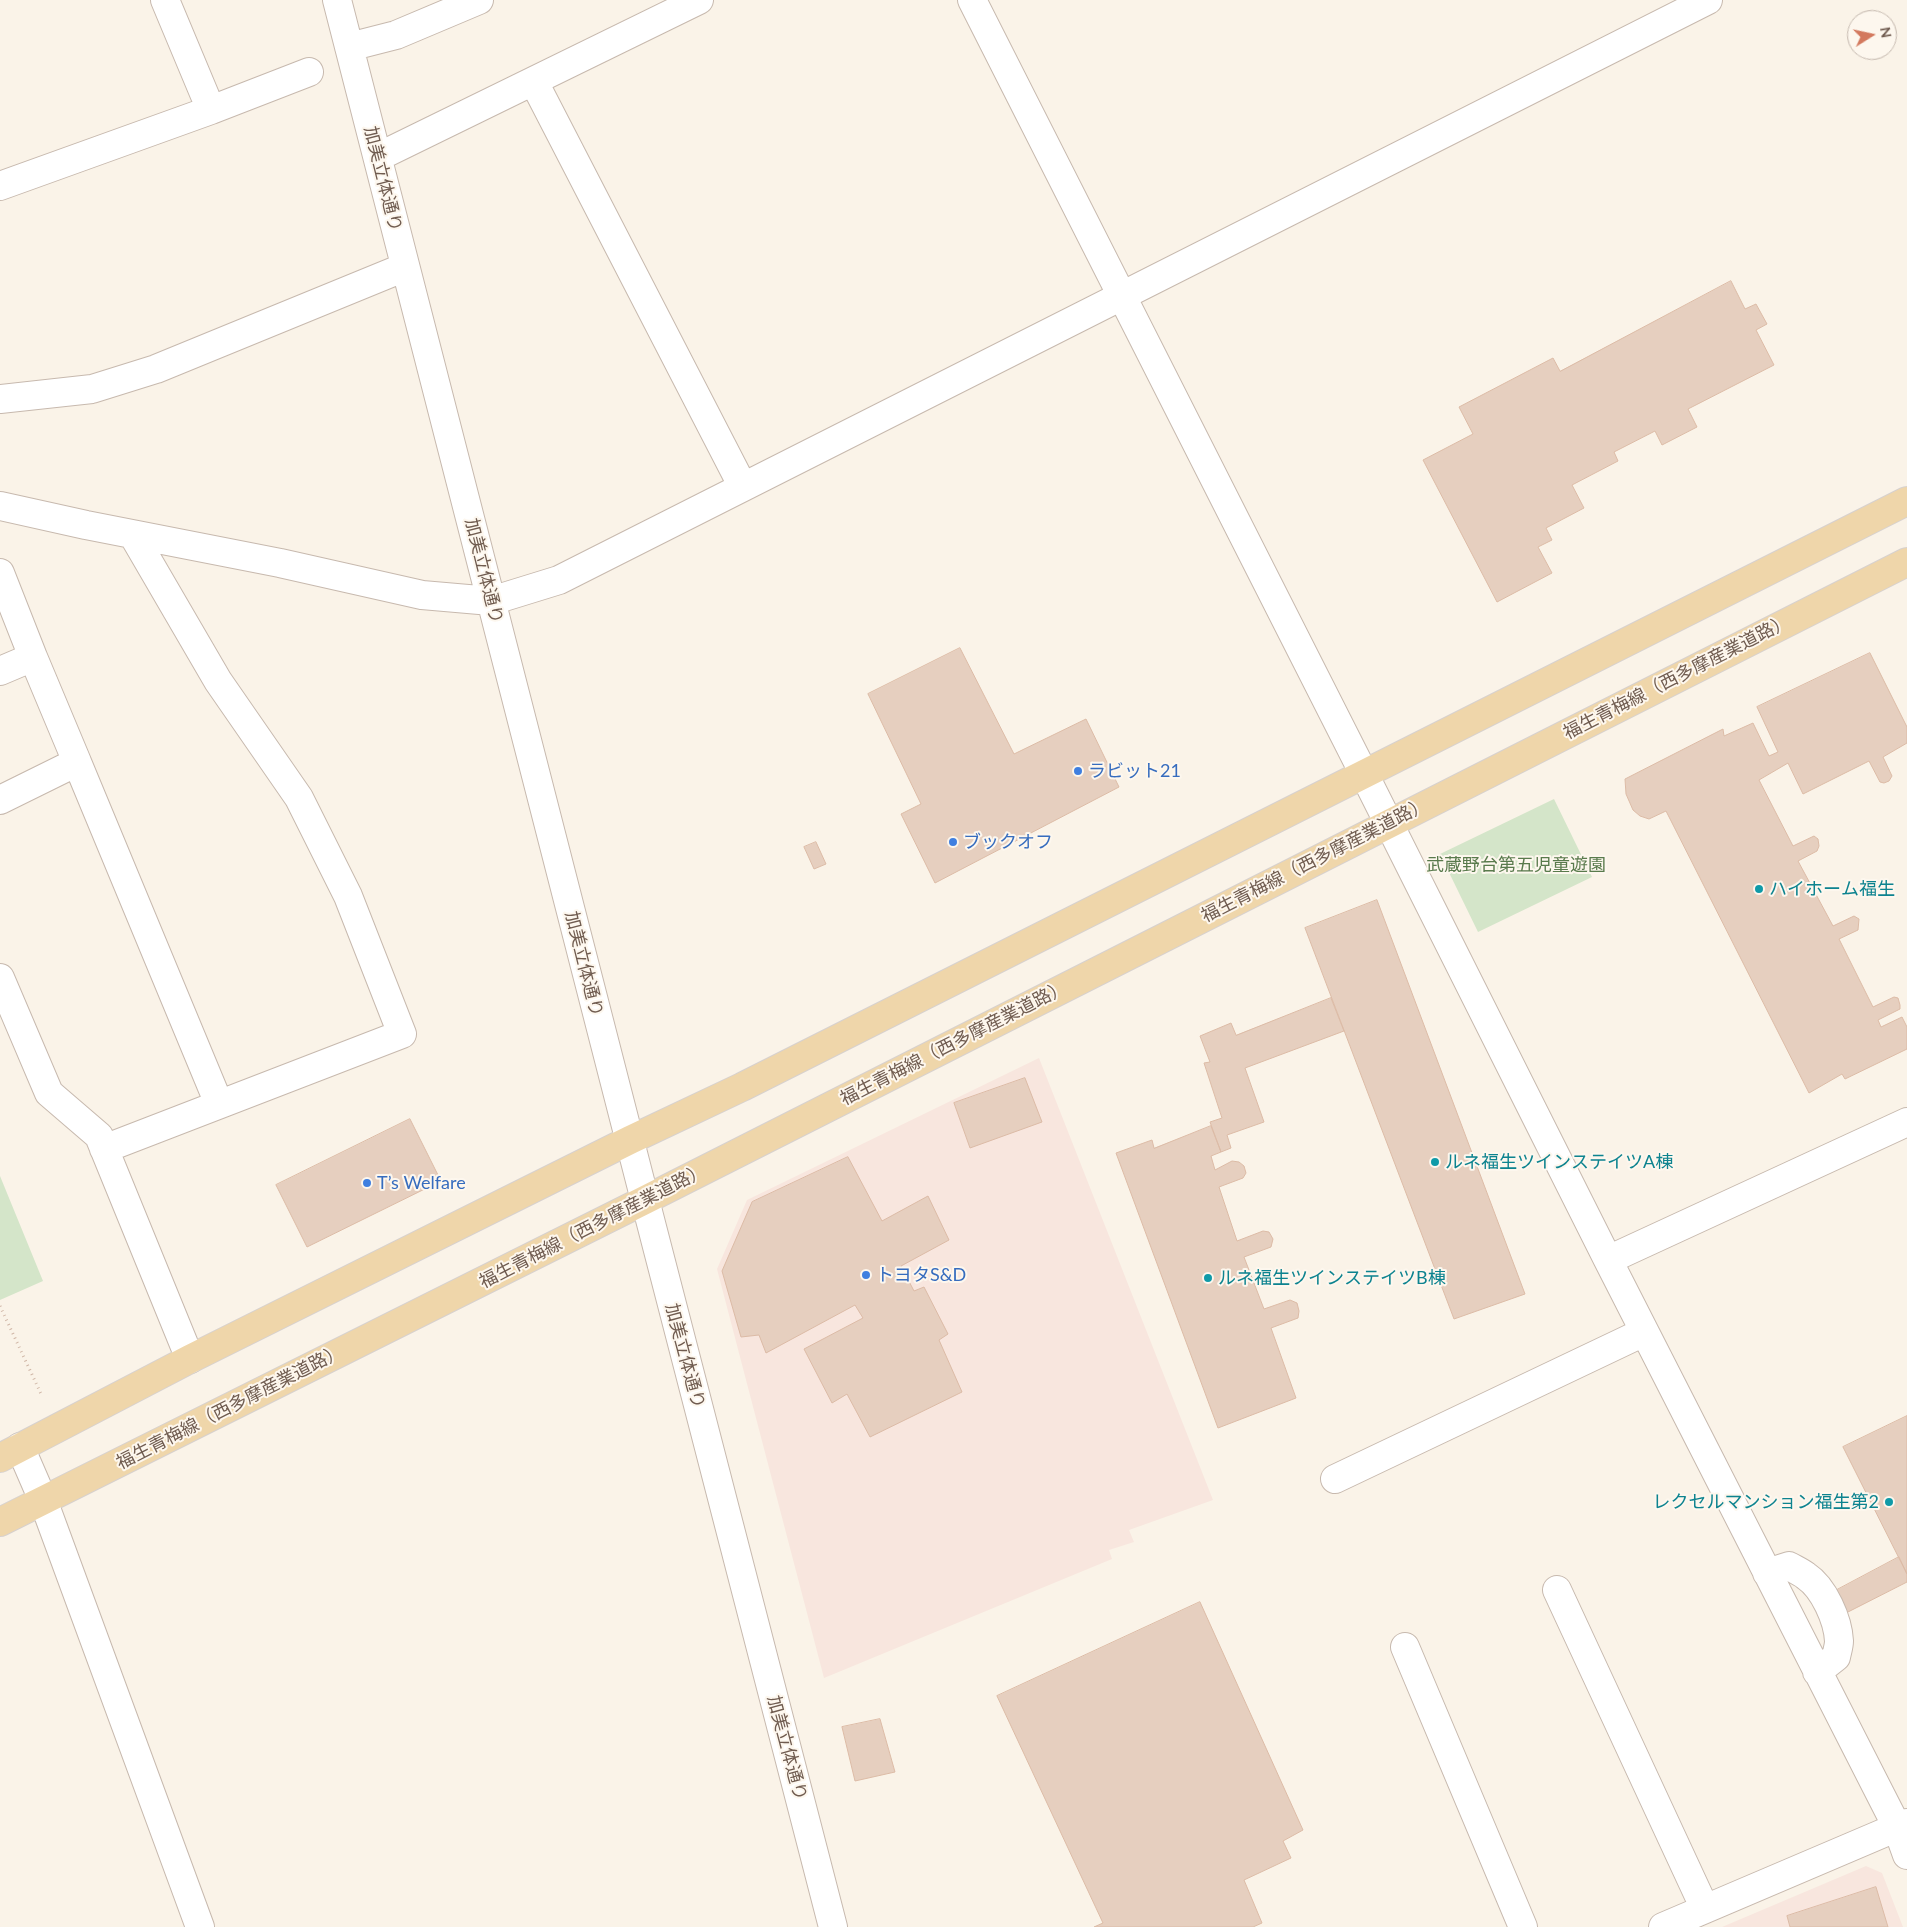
<!DOCTYPE html>
<html>
<head>
<meta charset="utf-8">
<style>
	body { margin:0 }
	#map { position:relative; width:1907px; height:1927px; overflow:hidden; background:#faf3e8; font-family:Lato,sans-serif }
	canvas { display:block }
	.north { position:absolute; left:1847px; top:10px; width:50px; height:50px; box-sizing:border-box; background:#fdf7ee; border:1px solid #c5b9af; border-radius:50%; rotate:80deg; font-size:14px; font-weight:700; line-height:20px; text-align:center; color:#705c50 }
	.north::after { content:''; display:block; margin:auto; width:18px; height:22px; background:#d3795e; clip-path:polygon(50% 0,100% 100%,50% 72%,0 100%) }
</style>
</head>
<body>
<div id="map">
<canvas width="1907" height="1927"></canvas>
<div class="north">N</div>
</div>
<script>
const ctx = document.querySelector('canvas').getContext('2d');
ctx.lineJoin = 'round';
function fillPath(path, color) { ctx.fillStyle = color; ctx.fill(path, 'evenodd'); }
function strokePath(path, color, width, dash) { ctx.strokeStyle = color; ctx.lineWidth = width; ctx.lineCap = dash ? 'butt' : 'round'; ctx.setLineDash(dash || []); ctx.stroke(path); }
function drawText(font, color, halo, rows, align = 'center') {
  ctx.font = font + ' Lato,"Noto Sans JP",sans-serif'; ctx.lineWidth = 4; ctx.setLineDash([]); ctx.textBaseline = 'middle'; ctx.strokeStyle = halo; ctx.fillStyle = color; for (const [text, x, y, turn = 0] of rows) {
    ctx.save(); ctx.translate(x, y); ctx.rotate((+turn || 0) * Math.PI / 180); ctx.textAlign = isNaN(turn) ? turn : align; if (halo) ctx.strokeText(text, 0, 0); ctx.fillText(text, 0, 0); ctx.restore();
  }
}
const commercial = new Path2D(`
	M1039 1058 1213 1500 1129 1530 1134 1542 1109 1550 1112 1559 824 1678 717 1269 747 1200Z
	M1866 1866 1882 1873 1903 1927H1722Z`);
const green = new Path2D(`
	M1554 799 1592 877 1478 932 1440 854Z
	M0 1176 43 1281 0 1300Z`);
const building = new Path2D(`
	M1731 281 1745 309 1756 304 1767 324 1756 330 1774 365 1688 409 1697 427 1662 445 1655 431 1614 452 1618 461 1572 485 1584 508 1546 528 1552 540 1538 547 1552 573 1497 602 1423 460 1473 434 1459 407 1553 358 1560 371Z
	M960 648 1014 754 1086 719 1119 787 935 883 901 814 921 804 868 694Z
	M1870 653 1907 727V743L1883 757 1892 776 1889 781 1884 783 1880 782 1869 761 1803 794 1788 763 1759 780 1793 846 1814 836 1818 839 1819 846 1817 851 1798 861 1833 926 1854 916 1859 919 1858 930 1839 939 1873 1007 1894 997 1898 998 1900 1005V1009L1878 1020 1881 1027 1902 1017 1907 1027V1049L1845 1079 1842 1074 1809 1093 1666 811 1649 819 1640 816 1633 810 1626 794 1625 779 1723 729 1724 736 1753 723 1769 756 1778 752 1757 707Z
	M816 842 826 864 814 869 804 847Z
	M1377 900 1525 1294 1454 1319 1305 928Z
	M1331 998 1344 1031 1245 1068 1264 1122 1227 1135 1231 1148 1221 1152 1210 1122 1222 1118 1204 1063 1210 1062 1200 1036 1231 1023 1236 1035Z
	M1025 1078 1042 1122 970 1148 954 1103Z
	M410 1119 441 1181 307 1247 276 1185Z
	M1211 1126 1221 1152 1211 1156 1215 1170 1232 1161 1239 1162 1244 1166 1246 1173 1243 1178 1219 1187 1237 1241 1263 1231 1269 1232 1273 1239 1271 1247 1244 1257 1264 1309 1290 1300 1297 1303 1299 1311 1298 1318 1271 1328 1296 1398 1218 1428 1116 1153 1152 1140 1154 1148Z
	M848 1157 882 1221 928 1196 949 1240 901 1266 914 1291 924 1287 948 1334 939 1340 962 1392 870 1437 847 1394 832 1403 804 1349 863 1318 855 1305 766 1353 759 1335 741 1337 722 1271 752 1202Z
	M1907 1416V1574L1843 1447Z
	M1899 1557 1907 1574V1582L1846 1613 1835 1591Z
	M1200 1602 1303 1830 1283 1841 1291 1858 1244 1880 1262 1923 1253 1927H1094L1103 1923 997 1696Z
	M880 1719 895 1772 855 1781 842 1727Z
	M1876 1887 1888 1927H1790L1787 1916Z`);
const path = new Path2D(`
	M0 1306 42 1396`);
const minor = new Path2D(`
	M165 0 211 110
	M337 0 645 1200 833 1927
	M972 0 1364 774 1608 1260 1897 1827 1907 1855
	M349 47 396 35 479 0
	M534 82 743 487
	M378 157 699 0
	M0 186 211 110 309 72
	M0 399 92 389 156 369 405 267
	M0 506 86 525 280 563 422 595 491 601 559 580 1708 0
	M0 573 33 657
	M0 671 33 657 77 762 0 800
	M77 762 219 1104
	M0 978 49 1093 99 1136 190 1359
	M104 1149 402 1034 348 896 299 798 218 681 133 535
	M1608 1260 1907 1122
	M20 1447 43 1500 200 1927
	M1335 1479 1644 1332
	M1767 1573 1789 1566C1794 1569 1801 1572 1806 1576 1824 1588 1838 1620 1839 1641 1839 1646 1837 1652 1836 1657L1817 1672
	M1557 1590 1705 1909
	M1405 1647 1523 1927
	M1663 1927 1907 1823`);
const major = new Path2D(`
	M0 1458 190 1359 630 1140 742 1087 1907 501
	M0 1522 645 1200 1907 562`);
const markers = [
	[1078,771,5,"#3f7fe0"],
	[953,842,5,"#3f7fe0"],
	[1759,889,5,"#0f9aa8"],
	[1435,1162,5,"#0f9aa8"],
	[367,1183,5,"#3f7fe0"],
	[866,1275,5,"#3f7fe0"],
	[1208,1278,5,"#0f9aa8"],
	[1889,1502,5,"#0f9aa8"]
];
const streetNames = [
	["加美立体通り",383,179,76],
	["加美立体通り",484,571,76],
	["福生青梅線（西多摩産業道路）",1677,677,-27],
	["福生青梅線（西多摩産業道路）",1315,860,-27],
	["加美立体通り",584,964,76],
	["福生青梅線（西多摩産業道路）",954,1043,-27],
	["福生青梅線（西多摩産業道路）",593,1226,-27],
	["加美立体通り",685,1356,75],
	["福生青梅線（西多摩産業道路）",230,1407,-27],
	["加美立体通り",787,1748,75]
];
const shopNames = [
	["ラビット21",1088,771],
	["ブックオフ",963,842],
	["T’s Welfare",377,1183],
	["トヨタS&D",876,1275]
];
const parkNames = [
	["武蔵野台第五児童遊園",1516,865]
];
const cultureNames = [
	["ハイホーム福生",1769,889],
	["ルネ福生ツインステイツA棟",1445,1162],
	["ルネ福生ツインステイツB棟",1218,1278],
	["レクセルマンション福生第2",1879,1502,"right"]
];
fillPath(commercial, '#f8e6de');
fillPath(green, '#d4e5c9');
fillPath(building, '#e6cfbf');
strokePath(building, '#dcbba6', 1);
strokePath(minor, '#c7b9ae', 30);
strokePath(major, '#d7d1ce', 30);
strokePath(path, '#d0b7a7', 3, [1, 4]);
strokePath(minor, '#fff', 28);
strokePath(major, '#efd6aa', 28);
for (const [x, y, r, color] of markers) { const dot = new Path2D(); dot.arc(x, y, r, 0, 2 * Math.PI); ctx.fillStyle = color; ctx.fill(dot); strokePath(dot, '#fdf7ee', 2); }
drawText('18px', '#705c50', '#fdf7ee', streetNames);
drawText('18px', '#366cbe', '#fdf7ee', shopNames, 'left');
drawText('18px', '#597a4c', '#fdf7ee', parkNames);
drawText('18px', '#0d838f', '#fdf7ee', cultureNames, 'left');
</script>
</body>
</html>
